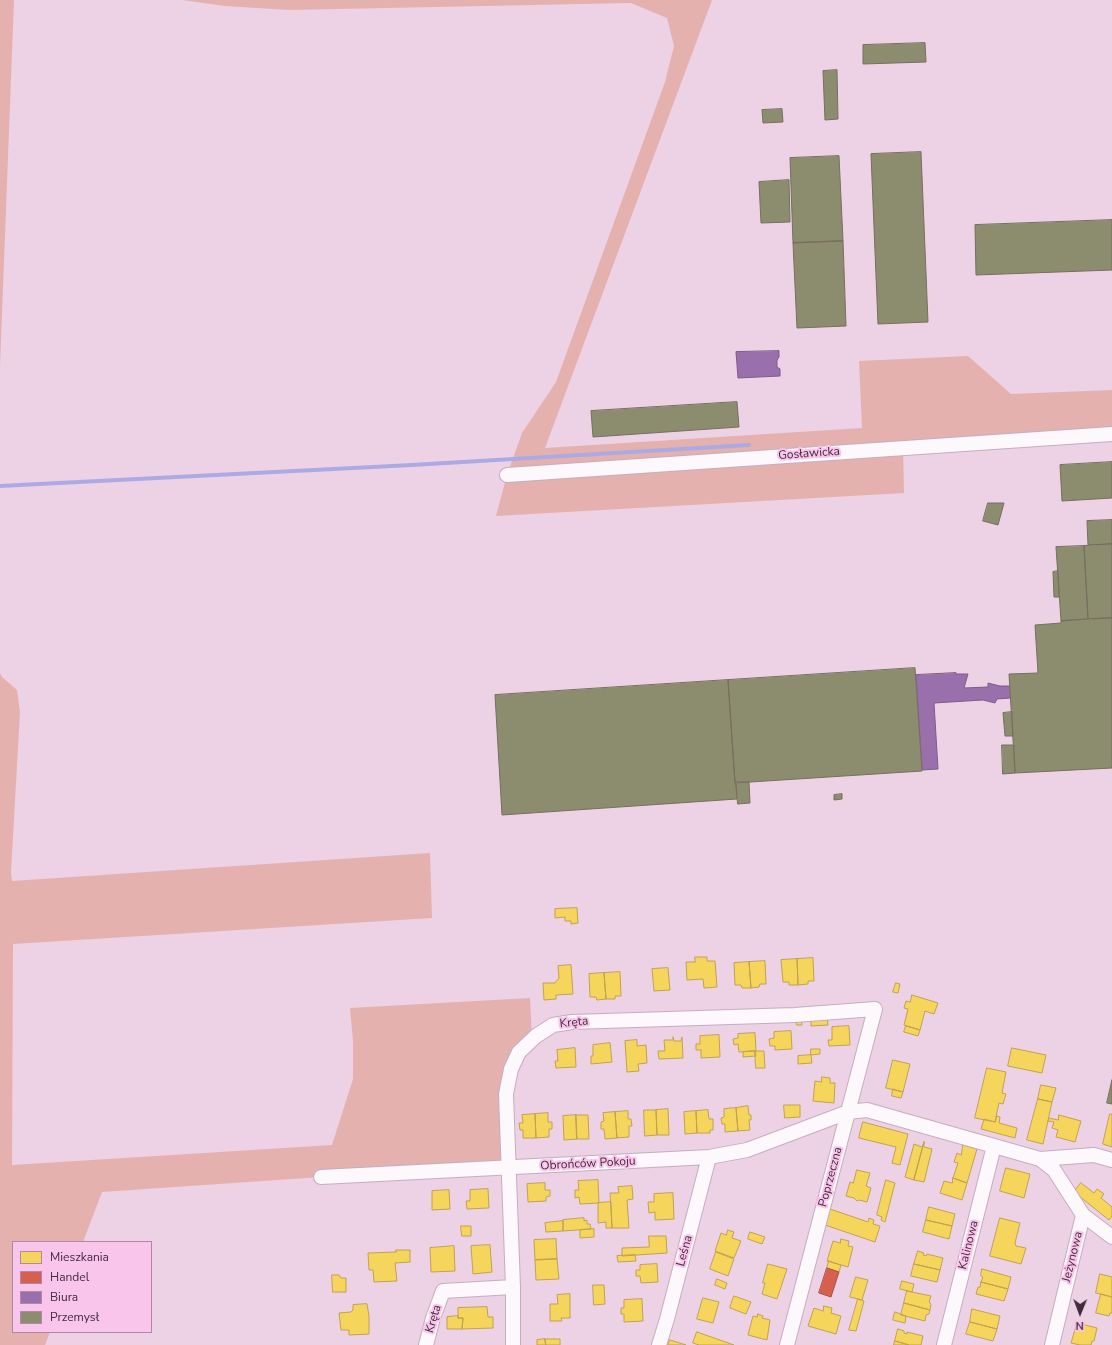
<!DOCTYPE html>
<html>
<head>
<meta charset="utf-8">
<style>
	body { margin:0 }
	#map { position:relative; width:1112px; height:1345px; overflow:hidden; background:#edd1e5; font-family:"Nunito Sans",sans-serif }
	canvas { display:block }
	.legend { position:absolute; left:12px; top:1241px; width:140px; height:92px; box-sizing:border-box; background:#f9c5ea; border:1px solid #b087a4; margin:0; padding:5px 7px; list-style:none; font-size:12px; color:#432a3c }
	.legend li { display:flex; align-items:center; gap:8px; height:20px }
	.legend b { width:20px; border:1px solid #b087a4 }
	.north { position:absolute; left:1060px; top:1293px; width:40px; height:40px; -webkit-text-stroke:3px #f9c5ea; paint-order:stroke; rotate:181deg; font-size:11px; font-weight:700; line-height:16px; text-align:center; color:#432a3c }
	.north::after { content:''; display:block; margin:auto; width:14px; height:18px; background:#432a3c; clip-path:polygon(50% 0,100% 100%,50% 72%,0 100%) }
</style>
</head>
<body>
<div id="map">
<canvas width="1112" height="1345"></canvas>
<ul class="legend">
<li><b style="height:11px;background:#f6d55c"></b>Mieszkania</li>
<li><b style="height:11px;background:#d6604d"></b>Handel</li>
<li><b style="height:11px;background:#9970ab"></b>Biura</li>
<li><b style="height:11px;background:#8c8c6e"></b>Przemysł</li>
</ul>
<div class="north">N</div>
</div>
<script>
const ctx = document.querySelector('canvas').getContext('2d');
ctx.lineJoin = 'round';
function fillPath(path, color) { ctx.fillStyle = color; ctx.fill(path, 'evenodd'); }
function strokePath(path, color, width, dash) { ctx.strokeStyle = color; ctx.lineWidth = width; ctx.lineCap = dash ? 'butt' : 'round'; ctx.setLineDash(dash || []); ctx.stroke(path); }
function drawText(font, color, halo, rows, align = 'center') {
  ctx.font = font + ' "Nunito Sans",sans-serif'; ctx.lineWidth = 4; ctx.setLineDash([]); ctx.textBaseline = 'middle'; ctx.strokeStyle = halo; ctx.fillStyle = color; for (const [text, x, y, turn = 0] of rows) {
    ctx.save(); ctx.translate(x, y); ctx.rotate((+turn || 0) * Math.PI / 180); ctx.textAlign = isNaN(turn) ? turn : align; if (halo) ctx.strokeText(text, 0, 0); ctx.fillText(text, 0, 0); ctx.restore();
  }
}
const green = new Path2D(`
	M0 0H14L0 366Z
	M182 0H712L545 448 862 428 859 361 968 356 1011 394 1112 390V434L903 448 904 493 496 516 507 475 522 433 556 382 665 82 674 46 667 18 631 3 289 10 225 6Z
	M0 673 2 677 17 690 20 712 11 872 12 881 430 853 432 918 13 944 12 1165 332 1145 353 1079V1041L350 1008 530 998 532 1039 511 1069 509 1168 321 1177 102 1192 83 1242H13V1332H50L45 1345H0Z`);
const homes = new Path2D(`
	M577 908 578 923 571 924V921H565V917L555 918V909Z
	M695 957H707V961H715L717 987 704 988 703 979 687 980 686 962H695Z
	M813 958 814 981H808V984L798 985 797 959Z
	M797 959 798 985H789V982H783L781 960Z
	M765 961 766 984H760L759 987 751 988 749 962Z
	M749 962 751 988H742L741 985H735L734 963Z
	M571 965 573 994 556 995V999L544 1000 543 983H555L559 978 558 966Z
	M668 968 670 990 654 991 652 969Z
	M620 972 621 996H615V999H606L604 973Z
	M604 973 606 999 597 1000 596 997H590L589 974Z
	M896 983 900 984 898 993 893 992Z
	M912 995 938 1003 934 1014 925 1011 920 1030 904 1025 908 1009 904 1008 906 1001 910 1002Z
	M827 1017 828 1025 811 1026V1019Z
	M796 1019H801L802 1025H797Z
	M849 1026 850 1045 829 1046 828 1040H832V1027Z
	M906 1026 920 1030 918 1036 904 1032Z
	M791 1031 792 1049 775 1050V1046H770L769 1039 774 1038V1032Z
	M755 1033 756 1051 739 1052 738 1044 734 1045 733 1039 738 1038V1034Z
	M719 1035 720 1057 701 1058V1050H696V1044H700V1036Z
	M673 1037 674 1041H681L682 1037 683 1058 659 1059 658 1051H665L664 1040H673Z
	M637 1040V1046L646 1045 647 1063 638 1064 639 1071 627 1072 625 1041Z
	M610 1043 612 1062 591 1064V1056H593V1045Z
	M575 1048 576 1067 556 1068 555 1061H558L557 1050Z
	M1012 1048 1046 1055 1042 1073 1008 1066Z
	M811 1049H820V1054L811 1055Z
	M755 1051 756 1056 743 1057V1052Z
	M755 1051H764L765 1068H756Z
	M811 1055 812 1063 798 1064V1056Z
	M893 1060 910 1064 903 1092 886 1088Z
	M987 1068 1006 1072 1002 1093 1006 1094 1003 1104 999 1103 995 1122 975 1118Z
	M822 1077 830 1078V1083H835L834 1103 813 1101 815 1081 821 1082Z
	M1041 1085 1056 1088 1052 1102 1038 1099Z
	M893 1089 903 1092 901 1098 892 1096Z
	M1038 1099 1052 1102 1043 1144 1027 1140Z
	M784 1105H800V1117L785 1118Z
	M748 1106 749 1115H751V1120H749L750 1130 738 1131 736 1108Z
	M736 1108 738 1131 725 1132V1124H722L721 1118 724 1117V1109Z
	M668 1109 669 1135H657L656 1110Z
	M644 1110H656L657 1135 645 1136Z
	M708 1110 709 1119H713V1130H710V1133H697L696 1111Z
	M628 1111V1119H631L632 1126H629V1137L617 1138 615 1112Z
	M696 1111 697 1133 685 1134 684 1112Z
	M615 1112 617 1138 605 1139 604 1129H601V1122L604 1121 603 1113Z
	M548 1113V1122H552V1129H549V1137L536 1138 535 1114Z
	M535 1114 536 1138H523V1130H520L519 1123H523L522 1115Z
	M1110 1114H1112V1147L1103 1144Z
	M576 1115H588L589 1139H577Z
	M576 1115 577 1139 564 1140 563 1116Z
	M1059 1115 1081 1121 1075 1142 1056 1137 1058 1130 1052 1128 1054 1122 1048 1121 1049 1118 1058 1120Z
	M997 1116 1000 1117 999 1123 1017 1128 1015 1138 981 1129 984 1119 995 1122Z
	M863 1122 908 1134 900 1165 892 1163 896 1147 859 1138Z
	M924 1142V1147L932 1149 924 1182 914 1180Z
	M924 1142 914 1180 905 1177 914 1144 922 1147Z
	M963 1145 977 1149 967 1183 953 1178 958 1163 954 1162 957 1153 961 1155Z
	M1006 1168 1030 1174 1024 1198 1000 1191Z
	M857 1170 870 1173 866 1186 871 1188 867 1202 859 1200 857 1201 854 1198 846 1196 850 1182 853 1183Z
	M953 1178 967 1183 962 1200 940 1193 944 1181 952 1183Z
	M598 1180 599 1203 580 1204 579 1197 575 1198V1190H579L578 1181Z
	M886 1180 895 1183 885 1222 881 1220 882 1217 877 1215Z
	M545 1183V1190H550V1196L546 1197V1201L528 1202 527 1184Z
	M1081 1183 1094 1193 1097 1189 1104 1194 1101 1198 1112 1207V1216L1109 1220 1074 1192Z
	M632 1186 633 1199 627 1200 629 1228H612L610 1193H619L618 1187Z
	M488 1189 489 1208 467 1209 466 1201H470V1190Z
	M449 1190 450 1209 432 1210V1191Z
	M673 1193 674 1219 655 1220V1212L649 1213 648 1202H654V1194Z
	M611 1202 612 1228H606V1222L598 1223V1203Z
	M929 1207 955 1214 952 1226 926 1220Z
	M830 1209 868 1222 869 1218 874 1220 873 1224 880 1226 875 1242 825 1225Z
	M584 1218V1221L587 1220V1224H590L591 1229 563 1231V1220Z
	M1000 1218 1020 1223 1015 1243 1016 1246 1026 1248 1021 1264 990 1256Z
	M926 1220 952 1226 949 1239 923 1232Z
	M563 1221V1231L546 1232 545 1223Z
	M461 1226H471V1236H462Z
	M594 1229V1237L580 1238V1230Z
	M728 1230 734 1232 732 1238 741 1241 734 1258 715 1251 721 1233 726 1235Z
	M750 1232 765 1237 762 1244 748 1239Z
	M649 1236H666L667 1253 622 1256V1248L649 1247Z
	M556 1239 557 1259 535 1260 534 1240Z
	M841 1239 849 1241 848 1246 853 1247 848 1267 827 1261 833 1241 840 1243Z
	M490 1245 492 1272 473 1274 471 1246Z
	M454 1246 455 1271 431 1272 430 1248Z
	M396 1250H410V1262L395 1263 397 1281 374 1282 373 1270H369L368 1253 396 1252Z
	M918 1251 924 1253 923 1255 926 1256 927 1254 943 1258 940 1270 914 1264Z
	M716 1252 734 1259 728 1276 710 1269Z
	M635 1255 636 1261 618 1262 617 1256Z
	M557 1259 559 1279 536 1280 535 1260Z
	M829 1261 841 1265 839 1272 827 1268Z
	M657 1264 658 1282 641 1283 640 1276H636V1270H640V1265Z
	M768 1264 787 1269 777 1299 762 1294 765 1283H763Z
	M914 1264 940 1270 937 1282 911 1276Z
	M982 1269 1011 1277 1008 1289 981 1282 983 1277 981 1276Z
	M1100 1274 1112 1277V1297L1096 1293Z
	M332 1275H339L341 1278H346V1292H333Z
	M856 1277 868 1280 862 1300 850 1297Z
	M717 1279 727 1283 725 1289 715 1285Z
	M902 1281 914 1284 912 1292 900 1289Z
	M981 1282 1008 1289 1004 1301 976 1294 978 1287H980Z
	M593 1285H604L605 1304 594 1305Z
	M907 1291 931 1296 929 1302 931 1304 930 1310 904 1303Z
	M570 1294V1318H561L562 1321H550V1304H558L557 1295Z
	M1101 1294 1112 1297V1313H1110L1109 1316 1096 1313Z
	M734 1296 751 1302 746 1314 730 1308Z
	M703 1298 719 1302 713 1323 697 1319Z
	M642 1299 643 1321 624 1322V1314H621V1308H624V1300Z
	M858 1299 864 1301 856 1331 849 1330Z
	M904 1303 930 1310 929 1314 926 1315 925 1321 901 1315Z
	M367 1304 369 1316V1334L349 1335V1330H341L339 1313 351 1312 353 1310V1305Z
	M824 1306 832 1308 831 1313 841 1316 836 1334 808 1326 814 1308 823 1311Z
	M487 1307 488 1317H493V1328L462 1329 463 1318H458V1308Z
	M972 1309 1000 1316 997 1329 970 1322Z
	M895 1312 906 1316 905 1323 893 1320Z
	M758 1314 763 1316 762 1318 770 1320 767 1340 748 1335 753 1316 757 1317Z
	M458 1316V1318H463L462 1329H447V1317Z
	M970 1322 997 1329 993 1341 966 1334Z
	M1081 1324 1097 1328 1094 1341H1092L1091 1345H1080L1071 1343 1076 1326 1080 1327Z
	M898 1329 904 1331V1333L907 1334V1332L923 1336 921 1345H909L895 1341Z
	M697 1332 734 1345H699L693 1343Z
	M545 1339H560V1345H546Z
	M545 1339 546 1345H537V1340Z
	M670 1340 683 1344 686 1345H668Z
	M895 1341 909 1345H894Z`);
const shops = new Path2D(`
	M827 1268 839 1272 831 1297 819 1293Z`);
const offices = new Path2D(`
	M779 351V357L777 360V367L780 369V376L738 378 736 352Z
	M956 673V674H968L964 688 988 687V683L1000 686H1010L1011 698 997 699 995 703 983 700 934 703 938 769 922 770 916 675Z`);
const industry = new Path2D(`
	M925 43 926 62 863 64V45Z
	M837 70 838 119 825 120 823 71Z
	M782 109 783 122 763 123 762 110Z
	M921 152 928 322 878 324 871 154Z
	M839 156 843 241 793 243 790 158Z
	M789 180 790 222 761 223 759 182Z
	M1112 220V270L976 275 975 225Z
	M843 241 846 326 797 328 793 243Z
	M737 402 739 427 593 437 591 411Z
	M1112 462V498L1062 501 1060 465Z
	M988 503H1004L998 525 983 521Z
	M1112 520V544L1088 545 1087 521Z
	M1112 544V618L1088 619 1084 546Z
	M1084 546 1088 619 1061 621 1056 547Z
	M1058 571 1059 597H1054L1053 572Z
	M1112 618V768L1015 773 1009 674 1038 673 1035 625 1061 623V621Z
	M915 668 922 771 735 783 728 680Z
	M728 680 735 783 736 782 737 799 502 815 495 695Z
	M1012 712 1013 736H1005L1003 713Z
	M1002 745H1014L1015 773 1003 774Z
	M736 782H749L750 803 738 804Z
	M842 794V799L834 800V795Z
	M1112 1080V1104L1107 1103Z`);
const stream = new Path2D(`
	M0 486 412 465 749 445`);
const minor = new Path2D(`
	M507 475 1112 434
	M1040 1159 1094 1155 1112 1160
	M321 1177 709 1157 747 1150 848 1112 867 1110 1040 1159 1054 1170 1083 1215 1112 1237
	M426 1345 433 1318 443 1291 513 1287
	M513 1345V1287L506 1094 511 1069 519 1052 536 1036 553 1025 572 1022 795 1015 875 1009 787 1345
	M659 1345 667 1319 709 1157
	M944 1345 994 1146
	M1052 1345 1083 1215`);
const streetNames = [
	["Gosławicka",809,454,-4],
	["Kręta",574,1023,-6],
	["Obrońców Pokoju",588,1164,-3],
	["Poprzeczna",831,1177,-75],
	["Kalinowa",969,1245,-76],
	["Leśna",685,1251,-75],
	["Jeżynowa",1073,1257,-76],
	["Kręta",434,1319,-73]
];
fillPath(green, '#e5b1af');
fillPath(homes, '#f6d55c');
strokePath(homes, '#c0a252', 1);
fillPath(shops, '#d6604d');
strokePath(shops, '#aa5048', 1);
fillPath(offices, '#9970ab');
strokePath(offices, '#7f5b8a', 1);
fillPath(industry, '#8c8c6e');
strokePath(industry, '#766f5f', 1);
strokePath(stream, '#abaae4', 4);
strokePath(minor, '#c5adbe', 16);
strokePath(minor, '#fcf8fb', 14);
drawText('12px', '#432a3c', '#f9c5ea', streetNames);
</script>
</body>
</html>
